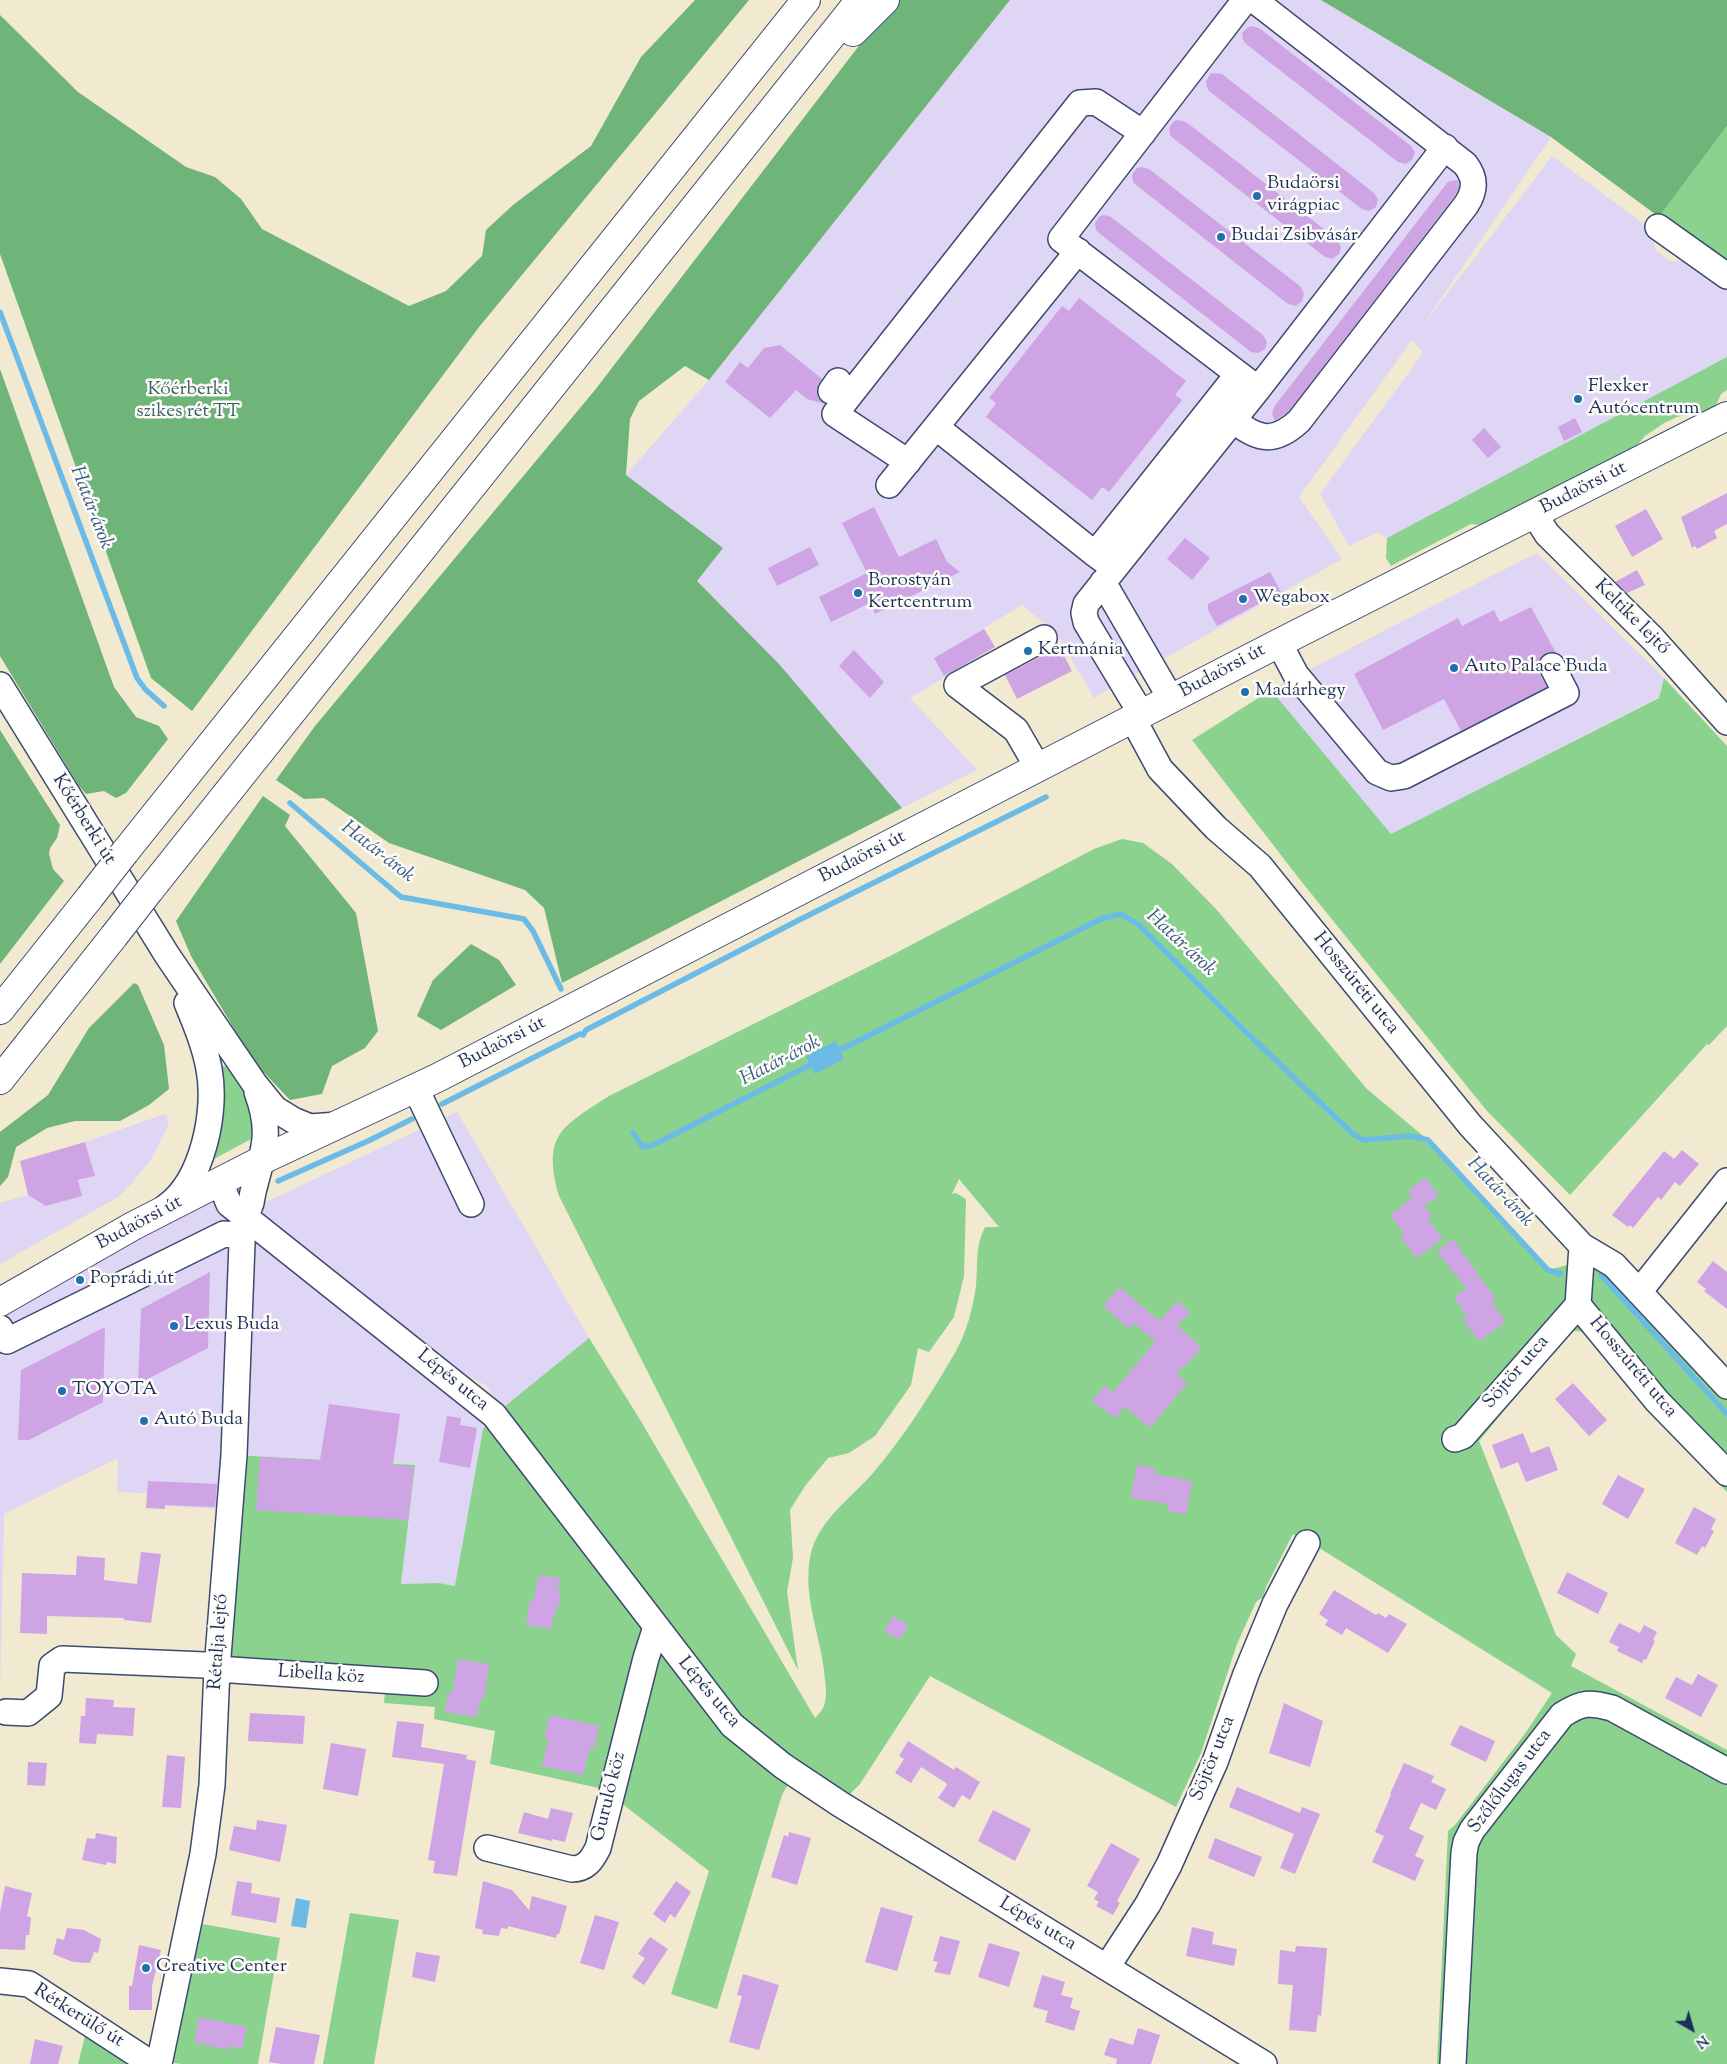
<!DOCTYPE html>
<html>
<head>
<meta charset="utf-8">
<style>
	body { margin:0 }
	#map { position:relative; width:1727px; height:2064px; overflow:hidden; background:#f1e9d0; font-family:"Sorts Mill Goudy",serif }
	canvas { display:block }
	.north { position:absolute; left:1667px; top:2004px; width:50px; height:50px; -webkit-text-stroke:4px #fdfcf7; paint-order:stroke; rotate:142deg; font-size:14px; font-weight:700; line-height:20px; text-align:center; color:#1b2f5e }
	.north::after { content:''; display:block; margin:auto; width:18px; height:22px; background:#1b2f5e; clip-path:polygon(50% 0,100% 100%,50% 72%,0 100%) }
</style>
</head>
<body>
<div id="map">
<canvas width="1727" height="2064"></canvas>
<div class="north">N</div>
</div>
<script>
const ctx = document.querySelector('canvas').getContext('2d');
ctx.lineJoin = 'round';
function fillPath(path, color) { ctx.fillStyle = color; ctx.fill(path, 'evenodd'); }
function strokePath(path, color, width, dash) { ctx.strokeStyle = color; ctx.lineWidth = width; ctx.lineCap = dash ? 'butt' : 'round'; ctx.setLineDash(dash || []); ctx.stroke(path); }
function drawText(font, color, halo, rows, align = 'center') {
  ctx.font = font + ' "Sorts Mill Goudy",serif'; ctx.lineWidth = 5; ctx.setLineDash([]); ctx.textBaseline = 'middle'; ctx.strokeStyle = halo; ctx.fillStyle = color; for (const [text, x, y, turn = 0] of rows) {
    ctx.save(); ctx.translate(x, y); ctx.rotate((+turn || 0) * Math.PI / 180); ctx.textAlign = isNaN(turn) ? turn : align; if (halo) ctx.strokeText(text, 0, 0); ctx.fillText(text, 0, 0); ctx.restore();
  }
}
const built = new Path2D(`
	M1010 0H1321L1551 137 1421 328 1552 156 1653 231 1655 250 1670 261 1695 262 1727 287V357L1387 538 1378 532 1349 546 1320 494 1423 353 1412 340 1299 497 1342 559 1094 698 1057 634 1022 605 984 628 995 647 910 698 977 770 902 808 779 664 697 581 722 548 626 475 709 380Z
	M1537 553 1664 678 1659 697 1391 835 1271 690 1393 626Z
	M457 1112 589 1338 503 1408 485 1385 427 1353 265 1220 262 1204Z
	M165 1114 169 1124 152 1158 133 1182 118 1197 0 1264V1203L28 1195 46 1206 82 1196 78 1181 95 1176 85 1142Z
	M220 1182 494 1415 483 1429 456 1586 439 1583 401 1584 415 1465 234 1455 231 1496 217 1509 166 1506V1494L117 1492 118 1458 4 1514 0 1691V1302Z`);
const green = new Path2D(`
	M1727 126V267L1659 217Z
	M1727 357V390L1721 394 1716 405 1706 411 1677 417 1664 423 1645 436 1632 451 1620 454 1480 525 1471 524 1391 566 1386 558 1387 538Z
	M1664 678 1727 746V1026L1709 1045 1707 1044 1570 1195 1487 1111 1301 881 1192 740 1271 690 1391 834 1659 698Z
	M1122 839 1143 843 1172 864 1216 909 1367 1089 1428 1140 1548 1270 1592 1259 1727 1396V1492L1648 1409 1582 1332 1571 1330 1479 1441 1556 1635 1576 1654 1571 1666 1727 1750V2064H1437L1448 1831 1455 1825 1524 1735 1552 1693 1321 1549 1293 1534 1266 1587 1263 1597 1256 1602 1237 1644 1201 1753 1176 1807 930 1676 860 1784 840 1804 794 1774 782 1795 717 2009 671 1994 709 1871 603 1789 490 1764 495 1731 434 1719 435 1707 384 1703 385 1692 217 1669 234 1455 415 1465 401 1584 439 1583 455 1586 483 1429 494 1415 589 1338 639 1418 815 1718C818 1715 822 1710 824 1706 827 1698 826 1688 825 1680 822 1637 801 1596 811 1553 819 1520 852 1497 873 1473 905 1436 932 1392 956 1351 967 1332 973 1307 976 1286 978 1264 975 1247 985 1227H999L959 1179 952 1194 956 1193 966 1199 964 1276 954 1317 929 1352 918 1348 911 1385 875 1436 849 1453 828 1458 805 1486 790 1510 793 1558 787 1592 798 1670 559 1196C542 1135 561 1127 609 1096L894 954 1094 849Z
	M225 1066C251 1086 249 1106 255 1137L210 1161 220 1067Z
	M350 1913 399 1920 374 2064H323Z
	M197 1923 280 1938 258 2064H181L165 2061Z
	M85 2036 127 2064H78Z`);
const forest = new Path2D(`
	M695 0H749L479 327 192 711 151 678 0 254V15L78 92 186 167 215 177 241 199 262 229 409 306 446 291 482 256 486 230 513 205 591 146 641 57Z
	M897 0H1010L709 380 685 366 639 401 630 419 626 475 723 548 697 581 779 664 902 808 562 983 544 908 525 890 389 843 324 798 304 799 276 780 315 726 595 390 891 4Z
	M1321 0H1727V126L1659 217 1551 137Z
	M0 369 114 687 136 717 159 726 168 739 126 793 116 798 104 791 86 794 79 786 0 656Z
	M0 730 60 825 57 838 50 848 49 854 53 869 64 881 0 964Z
	M263 796 290 815 285 826 356 913 378 1031 365 1048 332 1066 322 1094 290 1100 253 1061 191 956 176 921Z
	M471 944 499 960 516 985 441 1030 417 1016 433 980Z
	M134 983 138 985 164 1045 169 1089 149 1105 120 1121H75L47 1128 16 1147 8 1177 0 1186V1132L48 1095 89 1028Z`);
const water = new Path2D(`
	M836 1041 844 1059 815 1074 806 1056Z
	M296 1898 310 1901 306 1928 291 1926Z`);
const stream = new Path2D(`
	M0 312 137 678 145 689 164 706
	M290 803 401 897 524 919 533 931 561 989
	M834 1053 1101 919 1121 914 1138 924 1245 1031 1353 1134 1364 1140 1410 1136 1428 1140 1548 1270 1561 1274
	M442 1104 580 1034 583 1035 586 1030 799 920 1046 797
	M633 1133 643 1147 655 1144 816 1062
	M278 1181 368 1141 412 1119
	M1601 1275 1727 1414`);
const building = new Path2D(`
	M1251 26 1259 28 1411 146 1415 152 1412 160 1406 164 1398 162 1246 44 1243 40 1242 33 1248 27Z
	M1211 73 1222 74 1374 193 1378 199 1376 207 1369 211 1362 209 1209 91 1207 87 1206 81Z
	M1178 120 1186 122 1338 240 1341 247 1339 254 1332 259 1325 257 1173 138 1170 135 1169 128 1174 121Z
	M1141 167 1149 169 1301 287 1304 294 1302 301 1296 306 1288 304 1136 185 1133 182 1132 175 1137 168Z
	M1458 180 1459 187 1454 197 1289 411 1275 421 1272 414 1274 407 1447 183 1450 181Z
	M1104 215 1111 217 1263 335 1267 342 1265 349 1258 353 1251 352 1099 233 1096 230 1095 223 1100 216Z
	M1079 298 1186 381 1175 395 1182 400 1109 492 1102 487 1092 500 986 417 996 403 989 398 1062 306 1069 311Z
	M780 345 822 379 817 390 818 397 825 404 807 399 796 390 770 418 725 382 740 362 748 368 764 348Z
	M1575 418 1582 432 1564 441 1558 427Z
	M1484 428 1501 447 1488 458 1472 440Z
	M1727 493V524L1714 531 1717 538 1697 549 1695 546 1692 548 1681 517Z
	M874 507 899 557 936 539 947 562 960 572 875 614 870 603 831 622 819 597 867 573 842 523Z
	M1646 509 1663 539 1632 557 1615 526Z
	M1185 538 1210 558 1192 580 1167 559Z
	M810 547 819 565 777 586 768 568Z
	M1637 570 1645 585 1627 593 1615 582Z
	M1270 572 1281 592 1217 626 1208 610V604Z
	M1531 607 1556 653 1545 654 1540 659 1538 665 1539 673 1547 687 1461 731 1444 699 1383 730 1354 674 1458 618 1462 626 1494 610 1500 622Z
	M984 629 995 647 944 676 934 658Z
	M1057 642 1072 671 1017 699 1005 675 1051 651Z
	M854 650 884 682 870 698 839 666Z
	M85 1142 95 1176 78 1180 82 1196 46 1206 28 1195 20 1161Z
	M1682 1150 1699 1164 1680 1186 1675 1182 1661 1200 1658 1197 1633 1228 1630 1225 1628 1227 1612 1215 1664 1151 1674 1159Z
	M1425 1178 1439 1195 1424 1206 1432 1216 1428 1220 1443 1238 1417 1258 1400 1237 1404 1234 1390 1215 1412 1198 1408 1191Z
	M1453 1239 1496 1300 1492 1303 1506 1322 1479 1341 1463 1320 1467 1316 1454 1298 1466 1288 1437 1251Z
	M1713 1261 1727 1272V1309L1704 1291 1706 1289 1697 1282Z
	M210 1272 208 1348 138 1384 141 1309Z
	M1120 1287 1159 1321 1178 1301 1190 1312 1177 1325 1202 1348 1176 1374 1187 1383 1150 1428 1124 1406 1116 1418 1092 1402 1104 1386 1113 1392 1155 1342 1134 1323 1129 1329 1103 1306Z
	M105 1327 103 1402 29 1440H18L21 1370Z
	M1573 1383 1607 1420 1589 1436 1555 1399Z
	M329 1404 400 1414 393 1465 414 1467 408 1520 256 1510 260 1457 320 1460Z
	M447 1416 461 1418 460 1425 477 1428 470 1468 439 1462Z
	M1523 1433 1531 1453 1549 1446 1558 1470 1526 1482 1518 1462 1501 1469 1492 1445Z
	M1137 1465 1156 1468 1155 1474 1192 1481 1186 1514 1167 1511 1169 1504 1131 1498Z
	M1618 1475 1645 1489 1628 1519 1602 1504Z
	M148 1481 217 1484 215 1507 165 1505V1509L146 1508Z
	M1694 1507 1716 1519 1711 1529 1714 1531 1705 1548 1702 1546 1697 1555 1675 1543Z
	M141 1552 161 1554 151 1623 124 1620V1618L47 1616V1634L20 1633 22 1573 76 1575 77 1556 105 1558 104 1580 137 1584Z
	M1567 1572 1608 1593 1598 1614 1557 1593Z
	M538 1575 560 1578 558 1593 561 1594 558 1610H555L551 1629 526 1625 530 1599 534 1600Z
	M1334 1590 1376 1615 1378 1613 1386 1618 1389 1614 1407 1624 1388 1653 1346 1628 1342 1635 1325 1625 1328 1620 1319 1614Z
	M893 1616 908 1625 900 1640 884 1631Z
	M1619 1623 1640 1633 1644 1625 1657 1632 1653 1640 1655 1641 1646 1660 1644 1659 1642 1663 1617 1651 1619 1647 1609 1642Z
	M458 1659 489 1664 484 1700 480 1699 477 1717 445 1712 448 1693 452 1694Z
	M1698 1674 1718 1685 1701 1717 1665 1698 1676 1677 1692 1685Z
	M86 1698 114 1700 113 1707 135 1708 133 1736 97 1734 96 1744 79 1743 81 1716H85Z
	M1284 1703 1323 1721 1310 1767 1269 1753Z
	M250 1713 305 1716 303 1744 248 1741Z
	M550 1715 599 1726 594 1749 590 1748 583 1775 542 1766 549 1738 544 1737Z
	M397 1721 424 1724 421 1747 467 1755 466 1759 476 1761 457 1876 433 1873 435 1861 428 1860 444 1764 392 1757Z
	M1460 1725 1495 1741 1486 1762 1450 1745Z
	M908 1741 954 1770 956 1767 980 1782 970 1800 962 1795 954 1808 938 1798 947 1785 946 1783 921 1767 911 1783 895 1773 904 1759 899 1756Z
	M331 1743 366 1749 358 1796 323 1789Z
	M167 1755 185 1757 181 1808 162 1807Z
	M28 1762 47 1763 45 1786 27 1785Z
	M1404 1763 1434 1776 1431 1782 1446 1789 1436 1810 1421 1803 1409 1829 1424 1836 1415 1856 1424 1860 1415 1881 1372 1862 1384 1836 1375 1832 1391 1795 1390 1794Z
	M1237 1787 1300 1813 1302 1807 1320 1814 1295 1874 1280 1868 1294 1834 1229 1807Z
	M551 1808 573 1813 565 1842 552 1839V1841L518 1833 524 1812 548 1819Z
	M993 1810 1031 1829 1015 1861 978 1841Z
	M257 1820 287 1825 280 1862 229 1850 234 1826 256 1830Z
	M789 1832 811 1838 797 1885 771 1877 784 1835 788 1837Z
	M96 1833 117 1837 116 1864 107 1862 106 1865 82 1860 87 1838 95 1839Z
	M1215 1838 1262 1857 1254 1877 1208 1858Z
	M1111 1843 1140 1859 1117 1901 1120 1903 1113 1915 1096 1906 1099 1902 1094 1899 1098 1892 1087 1886Z
	M237 1881 252 1883 251 1893 280 1898 276 1923 231 1915Z
	M483 1881 512 1890 529 1910 532 1896 567 1906 559 1934H557L556 1938 508 1926V1929L501 1928 499 1936 482 1934 483 1930 475 1928Z
	M676 1881 691 1892 675 1918 670 1914 665 1923 653 1914Z
	M5 1886 32 1893 27 1916 31 1918 29 1935H26L25 1950 0 1949V1912Z
	M881 1907 913 1916 897 1971 865 1962Z
	M595 1915 619 1922 604 1970 580 1963Z
	M1192 1927 1214 1932 1212 1944 1237 1949 1234 1966 1186 1956Z
	M67 1928 84 1930 101 1939 98 1953 94 1952 90 1963 73 1962 53 1954 57 1938 64 1940Z
	M940 1936 960 1941 950 1975 934 1972 938 1962 933 1961Z
	M650 1937 668 1949 644 1985 632 1977 645 1958 638 1954Z
	M989 1943 1020 1952 1009 1987 978 1977Z
	M139 1945 161 1950 152 1986V2010H129V1986H132Z
	M1296 1946 1327 1948 1321 2016 1318 2015 1316 2032 1289 2030 1293 1985 1278 1984 1280 1950 1295 1952Z
	M416 1952 440 1956 435 1982 412 1977Z
	M743 1974 779 1985 759 2050 729 2042 742 1996 737 1995Z
	M1042 1975 1065 1982 1061 1995 1073 1998 1070 2008 1080 2011 1074 2031 1045 2022 1048 2011 1033 2007Z
	M199 2017 247 2027 242 2049 228 2046V2050L194 2042Z
	M276 2027 320 2035 314 2064H282L269 2062Z
	M1138 2028 1160 2035 1151 2064H1116L1117 2059 1104 2055 1110 2038 1133 2045Z
	M35 2039 63 2046 58 2064H30Z`);
const minor = new Path2D(`
	M1245 0 1061 239 1258 389
	M1658 227 1727 276
	M831 391 838 381
	M1233 420C1258 440 1274 444 1299 421L1466 205C1476 190 1476 178 1465 164L1254 0
	M936 427 1095 554
	M908 462 835 414 1080 103 1096 102 1143 133
	M889 485 1078 251
	M1535 515 1547 534 1653 639 1727 722
	M1114 568 1095 554 1238 374
	M1103 582 1171 699
	M1279 643 1296 675 1377 772 1391 778 1404 776 1566 693 1552 666
	M0 685 167 955 254 1083 275 1109 293 1120 310 1127 338 1125
	M1142 715 1086 622 1084 613 1086 604 1258 389 1445 147
	M1133 719 1160 769 1216 828 1260 866 1470 1125 1582 1246 1614 1265 1727 1386
	M1038 768 1016 730 957 685 1044 638
	M416 1089 471 1204
	M220 1182 229 1204 494 1415 732 1725 783 1766 840 1804 1264 2064
	M166 1207C203 1181 217 1111 209 1069 205 1046 196 1025 187 1003
	M243 1216C254 1203 250 1202 254 1188 264 1149 272 1132 257 1092
	M1582 1246 1578 1305 1657 1401 1727 1473
	M1639 1292 1727 1181
	M0 1328 7 1341 224 1234 243 1236
	M1455 1439 1463 1436 1578 1305
	M6 1712 28 1713 49 1696 52 1666 62 1659 205 1665 217 1669 425 1683
	M487 1848 572 1869C586 1869 592 1860 598 1848L646 1658 656 1627
	M1107 1967 1148 1904 1169 1865 1215 1762 1246 1674 1275 1604 1307 1543
	M0 1981 29 1984 152 2064
	M159 2064 203 1854 212 1785 217 1669 234 1455 243 1216
	M1453 2064 1464 1853 1466 1842 1472 1830 1562 1715C1582 1702 1590 1702 1612 1708L1727 1771`);
const major = new Path2D(`
	M853 32 885 0
	M125 852 806 0
	M149 891C384 593 625 299 860 0
	M0 1010 90 897
	M0 1080 114 936
	M0 1302 133 1226 262 1160 437 1078 1279 643 1727 416`);
const majorBridge = new Path2D(`
	M90 897 125 852
	M114 936 149 891`);
const markers = [
	[1257,196,5,"#1f6fb2"],
	[1221,237,5,"#1f6fb2"],
	[1578,399,5,"#1f6fb2"],
	[858,593,5,"#1f6fb2"],
	[1243,599,5,"#1f6fb2"],
	[1028,651,5,"#1f6fb2"],
	[1454,668,5,"#1f6fb2"],
	[1245,692,5,"#1f6fb2"],
	[80,1280,5,"#1f6fb2"],
	[174,1326,5,"#1f6fb2"],
	[62,1391,5,"#1f6fb2"],
	[144,1421,5,"#1f6fb2"],
	[146,1968,5,"#1f6fb2"]
];
const poiNames = [
	["Budaörsi",1267,185],
	["virágpiac",1267,207],
	["Budai Zsibvásár",1231,237],
	["Flexker",1588,388],
	["Autócentrum",1588,410],
	["Borostyán",868,582],
	["Kertcentrum",868,604],
	["Wegabox",1253,599],
	["Kertmánia",1038,651],
	["Auto Palace Buda",1464,668],
	["Madárhegy",1255,692],
	["Poprádi út",90,1280],
	["Lexus Buda",184,1326],
	["TOYOTA",72,1391],
	["Autó Buda",154,1421],
	["Creative Center",156,1968]
];
const parkNames = [
	["Kőérberki",188,391],
	["szikes rét TT",188,413]
];
const streetNames = [
	["Budaörsi út",1584,489,-27],
	["Keltike lejtő",1631,618,45],
	["Budaörsi út",1223,672,-28],
	["Kőérberki út",83,820,58],
	["Budaörsi út",863,858,-27],
	["Hosszúréti utca",1355,984,51],
	["Budaörsi út",503,1044,-27],
	["Budaörsi út",140,1224,-28],
	["Hosszúréti utca",1632,1368,50],
	["Söjtör utca",1517,1373,-49],
	["Lépés utca",452,1381,39],
	["Rétalja lejtő",220,1642,-86],
	["Libella köz",321,1676,4],
	["Lépés utca",708,1693,50],
	["Söjtör utca",1214,1759,-68],
	["Szőlőlugas utca",1511,1782,-53],
	["Guruló köz",610,1797,-76],
	["Lépés utca",1037,1925,31],
	["Rétkerülő út",78,2017,32]
];
const waterNames = [
	["Határ-árok",90,508,69],
	["Határ-árok",377,853,38],
	["Határ-árok",1180,944,43],
	["Határ-árok",781,1062,-27],
	["Határ-árok",1499,1193,47]
];
fillPath(built, '#dfd5f5');
fillPath(green, '#8ad28d');
fillPath(forest, '#6fb478');
fillPath(water, '#6bbbe6');
strokePath(stream, '#6bbbe6', 5.5);
fillPath(building, '#cfa4e4');
strokePath(minor, '#3b4b6f', 28);
strokePath(major, '#3b4b6f', 30);
strokePath(minor, '#fff', 25);
strokePath(major, '#fff', 28);
strokePath(majorBridge, '#3b4b6f', 30, []);
strokePath(majorBridge, '#fff', 28);
for (const [x, y, r, color] of markers) { const dot = new Path2D(); dot.arc(x, y, r, 0, 2 * Math.PI); ctx.fillStyle = color; ctx.fill(dot); strokePath(dot, '#fdfcf7', 2); }
drawText('19px', '#1b2f5e', '#fdfcf7', poiNames, 'left');
drawText('19px', '#3c606c', '#fdfcf7', parkNames);
drawText('19px', '#1b2f5e', '#fdfcf7', streetNames);
drawText('italic 20px', '#335987', '#fdfcf7', waterNames);
</script>
</body>
</html>
